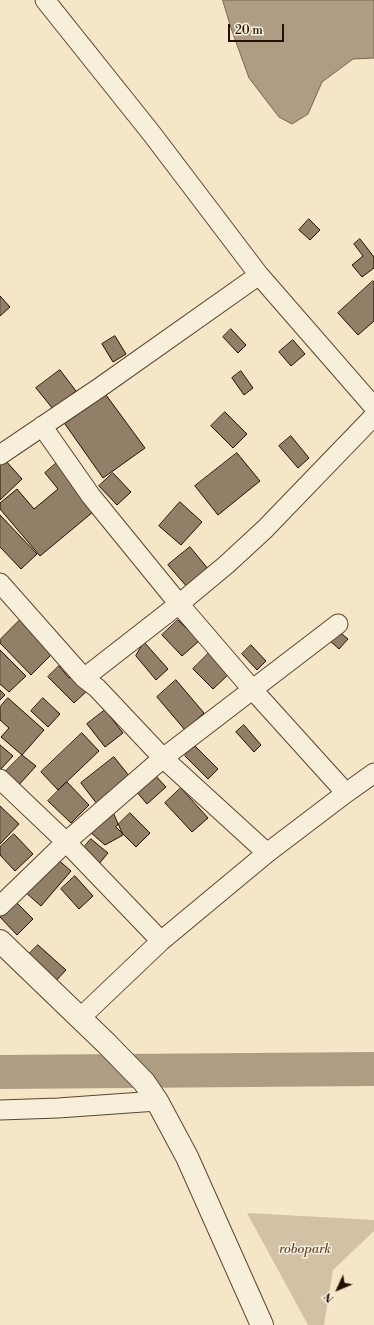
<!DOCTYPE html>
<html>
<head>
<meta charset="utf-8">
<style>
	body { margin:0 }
	#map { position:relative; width:374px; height:1325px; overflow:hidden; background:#f5e6c7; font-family:"Libre Bodoni",serif }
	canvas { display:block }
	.north { position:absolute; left:318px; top:1269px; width:40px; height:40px; -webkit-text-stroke:3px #f8efdb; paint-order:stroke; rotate:226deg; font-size:11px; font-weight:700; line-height:16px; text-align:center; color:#260f00 }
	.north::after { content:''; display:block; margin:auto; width:14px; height:18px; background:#260f00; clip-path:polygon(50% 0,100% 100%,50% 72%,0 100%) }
	.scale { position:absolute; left:228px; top:24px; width:56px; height:18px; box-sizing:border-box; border:2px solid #260f00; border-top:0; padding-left:5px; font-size:12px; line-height:14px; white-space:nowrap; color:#260f00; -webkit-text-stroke:3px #f8efdb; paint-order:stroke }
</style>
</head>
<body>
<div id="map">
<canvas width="374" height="1325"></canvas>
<div class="north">N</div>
<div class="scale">20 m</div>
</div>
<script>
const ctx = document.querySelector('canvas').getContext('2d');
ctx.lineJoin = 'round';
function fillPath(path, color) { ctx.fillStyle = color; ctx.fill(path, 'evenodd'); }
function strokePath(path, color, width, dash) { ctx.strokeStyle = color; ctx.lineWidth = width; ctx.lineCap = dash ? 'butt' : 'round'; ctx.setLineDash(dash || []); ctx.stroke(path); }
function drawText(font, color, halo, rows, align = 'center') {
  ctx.font = font + ' "Libre Bodoni",serif'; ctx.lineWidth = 3; ctx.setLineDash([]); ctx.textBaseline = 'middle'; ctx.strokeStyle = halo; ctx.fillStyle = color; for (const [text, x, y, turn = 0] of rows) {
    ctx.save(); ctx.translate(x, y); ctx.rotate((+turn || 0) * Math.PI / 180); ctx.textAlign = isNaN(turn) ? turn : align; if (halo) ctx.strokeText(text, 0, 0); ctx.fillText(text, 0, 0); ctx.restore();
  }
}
const green = new Path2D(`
	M247 1213 374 1220V1231L333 1270 324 1325H308Z`);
const water = new Path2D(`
	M223 0H374V58L353 59 322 82 308 114 292 124 279 117 249 78 231 28Z`);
const river = new Path2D(`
	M0 1072 374 1069`);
const building = new Path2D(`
	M309 219 320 230 310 240 299 230Z
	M360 239 374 257V268L362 277 352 265 363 256 354 244Z
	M373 281 374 282V321L358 335 338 313Z
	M0 296 10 307 0 316Z
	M231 329 246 345 238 353 223 337Z
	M115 336 126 354 113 362 102 344Z
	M293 340 305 354 291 366 279 352Z
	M60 370 76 391 53 409 36 388Z
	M241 371 253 388 244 395 232 378Z
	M106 395 145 448 103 478 65 424Z
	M225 412 247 434 233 448 211 426Z
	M291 436 309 458 298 468 279 446Z
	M237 453 260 481 218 515 195 486Z
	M5 460 22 479 0 500V465Z
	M60 460 99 507 40 556 0 509V503L17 489 34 509 58 489 45 473Z
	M113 473 131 492 117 505 99 486Z
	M180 502 202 522 181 545 159 526Z
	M0 515 37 554 21 569 0 547Z
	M190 547 209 570 188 588 168 565Z
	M21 619 53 653 31 675 0 643V640Z
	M178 620 199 641 182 656 162 635Z
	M337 630 348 639 339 649 329 640Z
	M144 642 168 669 156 680 136 656Z
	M251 645 266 661 257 670 242 654Z
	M0 650 26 676 9 692 0 684Z
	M210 652 230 673 213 689 193 669Z
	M59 666 69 678 74 673 89 689 74 703 48 677Z
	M176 680 204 713 185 730 157 697Z
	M0 690 5 695 0 700Z
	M8 698 44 730 22 755 1 737 9 728 0 720V707Z
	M43 698 60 714 48 727 31 711Z
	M105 710 123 733 105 747 87 724Z
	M244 725 261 745 254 752 236 732Z
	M82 733 99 751 58 790 41 772Z
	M0 745 13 756 0 770Z
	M195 746 218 769 208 779 185 756Z
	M22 755 36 766 17 787 3 774Z
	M114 757 130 777 97 804 81 783Z
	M154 774 166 787 147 804 135 790Z
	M67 782 89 805 71 823 48 801Z
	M181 788 208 818 192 832 165 803Z
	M0 806 19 824 0 844Z
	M112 810 123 835 105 845 90 832Z
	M130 813 150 833 136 847 116 827Z
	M14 834 33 854 15 871 0 855V847Z
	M91 839 108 853 98 865 81 851Z
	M55 857 71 871 41 906 25 892Z
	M75 876 93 896 79 909 61 889Z
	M14 900 33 919 17 935 0 917V914Z
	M38 945 66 970 53 984 25 958Z`);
const minor = new Path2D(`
	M45 0 152 134 259 275 374 407
	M42 426 91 496 179 604 252 689 346 793
	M0 455 99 388 259 275
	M0 583 84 678 97 688 163 758 267 853
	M84 678 179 604 226 565 265 529 374 416
	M0 779 66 842 161 941
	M0 906 66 842 163 758 338 624
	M80 1018 161 941 267 853 346 793 374 773
	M0 1110 58 1108 157 1101`);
const tertiary = new Path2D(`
	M0 941 107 1044 144 1082 157 1101 187 1157 262 1325`);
const parkNames = [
	["robopark",305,1250]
];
fillPath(green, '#d2c1a5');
fillPath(water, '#af9d83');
strokePath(water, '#78644f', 1);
strokePath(river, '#af9d83', 34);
fillPath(building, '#927f67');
strokePath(building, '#260f00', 1);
strokePath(minor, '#5a4532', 21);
strokePath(tertiary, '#5a4532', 24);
strokePath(minor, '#f8efdb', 19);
strokePath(tertiary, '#f8efdb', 22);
drawText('italic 13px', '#624d3a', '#f8efdb', parkNames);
</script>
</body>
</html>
